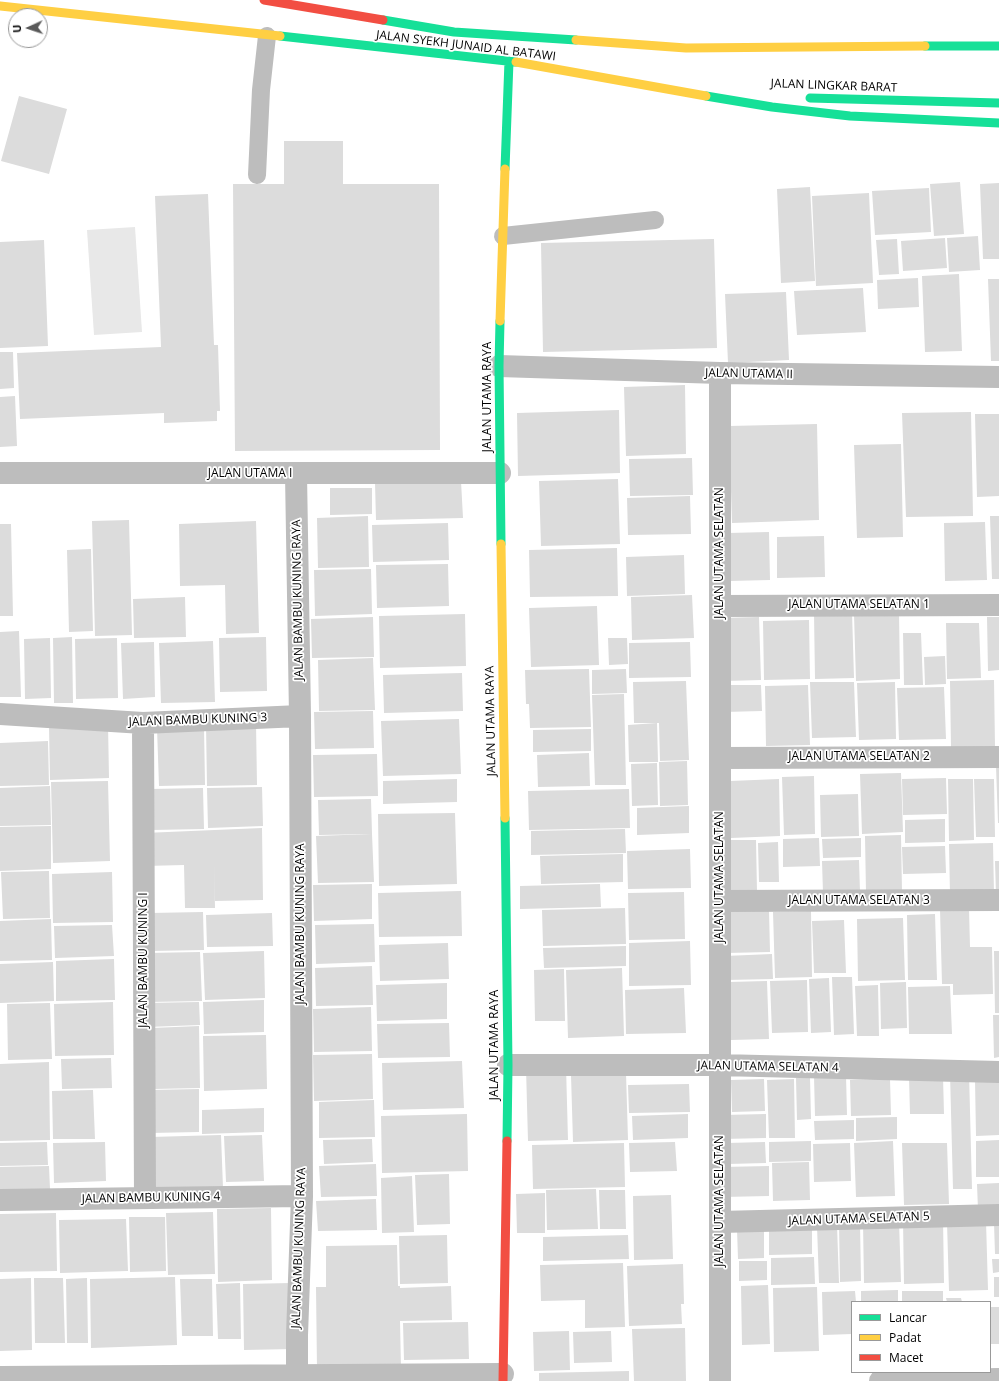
<!DOCTYPE html>
<html>
<head>
<meta charset="utf-8">
<style>
	body { margin:0 }
	#map { position:relative; width:999px; height:1381px; overflow:hidden; background:#fff; font-family:"Open Sans",sans-serif }
	canvas { display:block }
	.legend { position:absolute; left:851px; top:1301px; width:140px; height:72px; box-sizing:border-box; background:#fff; border:1px solid #999; margin:0; padding:5px 7px; list-style:none; font-size:12px; color:#000 }
	.legend li { display:flex; align-items:center; gap:8px; height:20px }
	.legend b { width:20px; border:1px solid #999 }
	.north { position:absolute; left:8px; top:8px; width:40px; height:40px; box-sizing:border-box; background:#fff; border:1px solid #999; border-radius:50%; rotate:267deg; font-size:11px; font-weight:700; line-height:16px; text-align:center; color:#000 }
	.north::after { content:''; display:block; margin:auto; width:14px; height:18px; background:#595959; clip-path:polygon(50% 0,100% 100%,50% 72%,0 100%) }
</style>
</head>
<body>
<div id="map">
<canvas width="999" height="1381"></canvas>
<ul class="legend">
<li><b style="height:5px;background:#16e098"></b>Lancar</li>
<li><b style="height:5px;background:#ffcf43"></b>Padat</li>
<li><b style="height:5px;background:#f24e42"></b>Macet</li>
</ul>
<div class="north">U</div>
</div>
<script>
const ctx = document.querySelector('canvas').getContext('2d');
ctx.lineJoin = 'round';
function fillPath(path, color) { ctx.fillStyle = color; ctx.fill(path, 'evenodd'); }
function strokePath(path, color, width, dash) { ctx.strokeStyle = color; ctx.lineWidth = width; ctx.lineCap = dash ? 'butt' : 'round'; ctx.setLineDash(dash || []); ctx.stroke(path); }
function drawText(font, color, halo, rows, align = 'center') {
  ctx.font = font + ' "Open Sans",sans-serif'; ctx.lineWidth = 3.5; ctx.setLineDash([]); ctx.textBaseline = 'middle'; ctx.strokeStyle = halo; ctx.fillStyle = color; for (const [text, x, y, turn = 0] of rows) {
    ctx.save(); ctx.translate(x, y); ctx.rotate((+turn || 0) * Math.PI / 180); ctx.textAlign = isNaN(turn) ? turn : align; if (halo) ctx.strokeText(text, 0, 0); ctx.fillText(text, 0, 0); ctx.restore();
  }
}
const green = new Path2D(`
	M135 227 142 332 94 335 87 230Z`);
const building = new Path2D(`
	M19 96 67 109 49 174 1 161Z
	M284 141H343V184H439L440 450 235 451 233 184H284Z
	M960 182 964 234 934 236 930 184Z
	M999 183V259H983L980 184Z
	M810 187 815 281 781 283 777 189Z
	M929 188 931 232 875 235 872 191Z
	M869 193 873 283 816 286 812 196Z
	M208 194 214 345H218L220 411H217V421L164 423V413L20 419 17 353 161 347 155 196Z
	M978 236 980 270 949 272 947 238Z
	M945 238 947 268 903 271 901 241Z
	M714 239 717 348 543 352 541 243Z
	M897 239 899 274 879 275 876 240Z
	M44 240 48 346 0 348V242Z
	M959 274 962 351 925 352 922 276Z
	M918 278 919 307 878 309 877 280Z
	M988 279H999V361H991Z
	M863 288 866 332 797 335 794 291Z
	M786 292 789 360 728 363 725 294Z
	M0 352H13L14 388 0 389Z
	M685 385 686 454 626 456 624 387Z
	M15 396 17 446 0 447V397Z
	M619 410 620 473 518 476 517 413Z
	M971 412 973 516 906 517 902 413Z
	M975 414H999V496L977 497Z
	M817 424 819 520 732 523 729 426Z
	M901 444 903 537 857 538 854 445Z
	M692 458 693 495 630 496 629 459Z
	M618 479 620 544 541 546 539 481Z
	M461 481 463 518 376 520 375 483Z
	M330 488H372V514L330 515Z
	M690 496 691 534 628 535 627 498Z
	M368 516 369 567 318 568 317 518Z
	M990 516H999V579H992Z
	M129 520 132 635 95 636 92 521Z
	M256 521 259 633 226 634 225 585 180 586 179 524Z
	M985 522 987 580 945 581 944 523Z
	M448 523 449 560 373 562 372 525Z
	M0 524H11L13 616H0Z
	M769 532 770 580 729 581 728 533Z
	M824 536 825 577 777 578V537Z
	M617 548 618 596 530 597 529 550Z
	M91 549 93 631 69 632 67 550Z
	M684 555 685 594 627 596 626 557Z
	M448 564 449 606 377 608 376 565Z
	M371 569 372 614 315 616 314 570Z
	M692 595 694 638 632 640 631 597Z
	M185 597 186 637 134 638 133 599Z
	M597 606 599 665 531 667 529 608Z
	M852 612 854 678 815 679 814 613Z
	M899 613 900 679 856 681 854 614Z
	M465 614 466 666 380 668 379 616Z
	M373 617 374 657 312 658 311 619Z
	M759 617 761 680 724 681 722 618Z
	M987 617H999V670L988 671Z
	M809 620 810 679 764 680 763 621Z
	M946 623H979L981 678 947 679Z
	M19 631 21 697H0V632Z
	M903 633H921L923 685H904Z
	M72 637 73 703H54L53 638Z
	M266 637 267 691 220 692 219 638Z
	M50 638 51 698 25 699 24 639Z
	M117 638 118 698 76 699 75 639Z
	M608 638H627L628 664 609 665Z
	M213 641 215 702 161 703 159 643Z
	M154 642 155 697 123 699 121 643Z
	M690 642 691 677 629 678V643Z
	M945 656 946 684 925 685 924 657Z
	M373 658 375 710 319 711 318 660Z
	M589 669 591 727 530 728 529 704H526L525 670Z
	M626 669 627 693 592 694V670Z
	M462 673 463 711 384 713 383 675Z
	M994 680 995 747H951L950 681Z
	M686 681 689 760 660 761 659 723H634L633 682Z
	M810 682H854L856 737 812 738Z
	M895 682 896 739 859 740 857 683Z
	M724 685H761L762 711 724 712Z
	M808 685 810 745 766 746 765 686Z
	M944 687 946 739 899 740 897 688Z
	M624 694 626 785H595L592 695Z
	M373 711 374 748 315 749 314 712Z
	M459 719 461 774 383 776 381 721Z
	M256 723 257 785 207 786 206 724Z
	M657 723 658 762H629L628 725Z
	M108 724 109 778 50 780 49 726Z
	M204 727 205 785 159 786 157 728Z
	M591 729V751L533 752V730Z
	M48 741 49 785 0 786V743Z
	M589 753 590 786 538 787 537 755Z
	M377 754 378 796 314 797 313 755Z
	M687 761 688 805 660 806 659 762Z
	M657 763 658 805 632 806 631 764Z
	M996 766H999V823H998Z
	M901 773 903 832 862 834 860 774Z
	M814 776 815 834 784 835 782 777Z
	M946 778 947 814 903 815 902 779Z
	M457 779V802L383 804V781Z
	M779 779 780 836 731 838 730 781Z
	M948 779H973L974 840 949 841Z
	M974 779H994L995 837H976Z
	M108 781 110 861 53 863 51 782Z
	M50 786 51 825 0 826V788Z
	M262 787 263 826 208 828 207 788Z
	M203 788 204 829 152 830 150 789Z
	M629 789 630 828 529 830 528 791Z
	M858 794 859 836 821 837 820 795Z
	M371 799 372 834 319 835 318 800Z
	M689 806V833L637 835V808Z
	M455 813 457 884 379 886 378 814Z
	M945 819V842L905 843V820Z
	M51 826V869L0 871V827Z
	M262 828 263 900 215 901 214 862 215 908H185L184 865 145 866 144 833Z
	M625 829 626 853 531 855V831Z
	M372 834 374 882 318 883 316 836Z
	M901 835 902 892 866 893 865 836Z
	M819 838 820 866 783 867V839Z
	M861 838V857L823 858 822 839Z
	M726 840H756L757 892 727 893Z
	M778 842 779 882H759L758 843Z
	M993 843 994 894 950 895 949 844Z
	M945 846 946 873 903 874 902 847Z
	M690 849 691 888 628 889 627 851Z
	M623 854V882L541 884 540 856Z
	M859 860 860 892 823 893 822 861Z
	M995 861H999V895H996Z
	M49 871 50 918 3 919 1 872Z
	M112 872 113 922 53 923 52 874Z
	M372 884V919L314 921 313 885Z
	M600 884 601 907 520 909V886Z
	M461 891 462 936 379 937 378 893Z
	M684 892 685 939 629 940 628 893Z
	M625 908 626 944 543 946 542 910Z
	M969 908 970 947H992L993 994 953 995V984H942L940 909Z
	M769 910 770 952 726 953 725 911Z
	M811 911 812 977 775 978 773 912Z
	M203 912 204 950 151 951 150 913Z
	M272 913 273 946 207 947 206 915Z
	M935 914 937 980H908L907 915Z
	M903 918 905 980 858 981 857 919Z
	M51 919 52 960 0 961V921Z
	M844 920 846 973H814L812 921Z
	M374 924 375 962 316 964 315 925Z
	M112 925 114 956 55 958 54 926Z
	M690 941 691 985 629 986V943Z
	M448 943 449 979 380 981 379 945Z
	M626 946V966L544 968 543 948Z
	M264 951 265 998 205 1000 203 953Z
	M994 951H999V1013H995Z
	M200 952 202 1001 149 1002 148 953Z
	M772 954 773 979 726 980 725 956Z
	M114 959 115 1000 56 1001V961Z
	M53 962 54 1001 0 1003V964Z
	M372 966 373 1005 316 1006 315 968Z
	M622 968 624 1036 568 1038 566 970Z
	M564 969 565 1021H535L534 970Z
	M832 977H852L854 1034 834 1035Z
	M829 978 831 1032 811 1033 809 979Z
	M807 980 808 1032 772 1033 770 981Z
	M767 981 769 1039 731 1040 729 982Z
	M906 982 907 1028 881 1029 880 983Z
	M447 983V1019L377 1021 376 985Z
	M878 985 879 1036H857L855 986Z
	M950 986 952 1034H909L908 987Z
	M684 988 686 1033 626 1034 625 990Z
	M264 1000V1032L204 1034 203 1002Z
	M113 1002 114 1055 55 1056 54 1004Z
	M199 1002 200 1025 147 1027V1003Z
	M50 1003 52 1059 8 1060 7 1004Z
	M371 1007 372 1051 314 1052 313 1009Z
	M993 1015H999V1057L994 1058Z
	M449 1023 450 1057 378 1058 377 1024Z
	M199 1026 200 1088 154 1089 152 1028Z
	M266 1035 267 1089 204 1091 203 1036Z
	M372 1054 373 1099 314 1101 313 1055Z
	M111 1058 112 1088 62 1089 61 1059Z
	M462 1061 464 1108 383 1110 382 1063Z
	M49 1062 50 1140 0 1141V1064Z
	M566 1066 568 1140 528 1141 526 1068Z
	M969 1072 972 1189H953L950 1073Z
	M626 1073 628 1140 573 1142 571 1075Z
	M846 1075 847 1115 815 1116 814 1076Z
	M943 1076 944 1114H910L909 1077Z
	M810 1077 811 1119 797 1120 796 1078Z
	M764 1079 765 1111 732 1112 731 1080Z
	M794 1079 795 1138H769L767 1080Z
	M890 1079 891 1115 851 1116 850 1080Z
	M975 1080H999V1135L976 1136Z
	M689 1084 690 1112 629 1113 628 1085Z
	M199 1089V1132L150 1133 149 1090Z
	M93 1090 95 1139H53L52 1091Z
	M374 1100 375 1137 319 1138V1102Z
	M264 1108V1132L202 1134V1110Z
	M467 1114 468 1171 382 1173 381 1116Z
	M688 1114V1138L633 1140 632 1116Z
	M766 1114V1138L723 1139V1115Z
	M897 1117V1139L856 1141V1118Z
	M854 1120V1139L815 1140 814 1121Z
	M221 1135 223 1188 151 1190 150 1137Z
	M262 1135 264 1181 226 1182 224 1136Z
	M372 1139 373 1162 324 1164 323 1140Z
	M999 1140V1177H976V1141Z
	M811 1141V1161L769 1162V1142Z
	M893 1141 895 1196 856 1197 854 1143Z
	M47 1142 48 1165 0 1166V1143Z
	M105 1142 106 1181 54 1183 53 1143Z
	M675 1142 677 1171 630 1172 629 1143Z
	M765 1142 766 1163 728 1164 727 1143Z
	M624 1143 625 1187 533 1189 532 1145Z
	M850 1143 851 1181 814 1182 813 1144Z
	M902 1143H947L949 1204 904 1205Z
	M809 1162 810 1200 773 1201 772 1163Z
	M376 1164 377 1196 321 1197 319 1166Z
	M49 1166 50 1189 0 1190V1167Z
	M769 1166V1196L723 1197 722 1167Z
	M449 1174 450 1224 417 1225 415 1175Z
	M412 1176 414 1232 382 1233 381 1178Z
	M999 1183V1210H978L977 1184Z
	M596 1189 598 1229 547 1230 546 1190Z
	M599 1190H625L626 1229H600Z
	M545 1193V1233H517L516 1194Z
	M671 1195 673 1259 634 1260 633 1196Z
	M376 1199 377 1230 318 1231 316 1201Z
	M271 1208 272 1280 218 1282 217 1209Z
	M213 1212 215 1274 168 1275 166 1213Z
	M56 1213 57 1271 0 1272V1214Z
	M129 1217H165L166 1271 130 1272Z
	M943 1218 944 1283 904 1284 903 1220Z
	M126 1219 128 1271 60 1273 59 1220Z
	M899 1221 901 1282 864 1283 863 1222Z
	M986 1221 988 1290 949 1291 947 1222Z
	M839 1223H860L861 1281 840 1282Z
	M994 1223H999V1254H995Z
	M837 1225 839 1283H819L817 1226Z
	M812 1226V1254L769 1255V1227Z
	M764 1228V1258L738 1259 737 1229Z
	M447 1235 448 1283 400 1284 399 1236Z
	M628 1235 629 1259 543 1261V1237Z
	M397 1245 398 1286H400V1288L451 1286 452 1320 400 1321 401 1369 317 1370 316 1287H326V1246Z
	M814 1257 815 1284 771 1285V1258Z
	M992 1259H999V1272L993 1273Z
	M739 1261H767V1280L739 1281Z
	M623 1263 625 1327 585 1328V1300L541 1301 540 1265Z
	M683 1264 684 1304H681L682 1324 629 1326 627 1266Z
	M175 1277 177 1345 91 1348 90 1279Z
	M994 1277H999V1297H994Z
	M31 1278 32 1350 0 1351V1279Z
	M34 1278H63L65 1343H35Z
	M87 1278 88 1343H67L66 1279Z
	M180 1279H212L213 1336H182Z
	M240 1283 241 1339H218L216 1284Z
	M291 1283 293 1349 244 1350 243 1284Z
	M768 1285 770 1344 742 1345 741 1286Z
	M817 1287 819 1351 774 1352 773 1288Z
	M898 1290V1302H861V1291Z
	M855 1291 856 1302H852V1334L823 1335 822 1292Z
	M902 1291H943V1302H902Z
	M946 1298H961L962 1302H947Z
	M990 1307H999V1344H990Z
	M468 1322 469 1359 404 1360 403 1323Z
	M685 1328 686 1381H634L632 1329Z
	M569 1331 570 1370 534 1371 533 1332Z
	M611 1331 612 1362 574 1363 573 1332Z
	M629 1371V1381H539V1373Z`);
const lane = new Path2D(`
	M257 175 261 90 267 36
	M503 236 655 220`);
const street = new Path2D(`
	M499 366 720 373 999 377
	M720 373V1381
	M0 473H500
	M296 474 300 716 302 1196 297 1335V1381
	M720 606 999 605
	M0 714 143 723 300 716
	M143 723 145 1198
	M720 758 999 757
	M720 901 999 900
	M508 1065H720L999 1072
	M0 1200 302 1196
	M720 1222 999 1215
	M0 1377 503 1374
	M880 1381 999 1379`);
const fast = new Path2D(`
	M383 20 454 32 576 40
	M280 36 516 62
	M925 46H999
	M706 96 772 107 850 116 999 123
	M810 98 999 103
	M505 169 509 61
	M500 321 499 366 501 544
	M505 818 508 1065 507 1141`);
const slow = new Path2D(`
	M0 6 280 36
	M576 40 686 48 925 46
	M516 62 706 96
	M500 321 505 169
	M501 544 505 818`);
const jam = new Path2D(`
	M264 0 383 20
	M503 1381 507 1141`);
const streetNames = [
	["JALAN SYEKH JUNAID AL BATAWI",466,46,7],
	["JALAN LINGKAR BARAT",834,86,2],
	["JALAN UTAMA II",749,374,1],
	["JALAN UTAMA RAYA",488,397,-90],
	["JALAN UTAMA I",250,474],
	["JALAN UTAMA SELATAN",720,553,-90],
	["JALAN BAMBU KUNING RAYA",298,600,-91],
	["JALAN UTAMA SELATAN 1",859,605],
	["JALAN BAMBU KUNING 3",198,720,-2],
	["JALAN UTAMA RAYA",491,721,-91],
	["JALAN UTAMA SELATAN 2",859,757],
	["JALAN UTAMA SELATAN",720,877,-90],
	["JALAN UTAMA SELATAN 3",859,901],
	["JALAN BAMBU KUNING RAYA",301,924,-90],
	["JALAN BAMBU KUNING I",144,960,-90],
	["JALAN UTAMA RAYA",495,1045,-90],
	["JALAN UTAMA SELATAN 4",768,1067,1],
	["JALAN BAMBU KUNING 4",151,1198,-1],
	["JALAN UTAMA SELATAN",720,1201,-90],
	["JALAN UTAMA SELATAN 5",859,1219,-2],
	["JALAN BAMBU KUNING RAYA",299,1248,-88]
];
fillPath(green, '#e8e8e8');
fillPath(building, '#dcdcdc');
strokePath(lane, '#bdbdbd', 18);
strokePath(street, '#bdbdbd', 22);
strokePath(fast, '#16e098', 9);
strokePath(slow, '#ffcf43', 9);
strokePath(jam, '#f24e42', 9);
drawText('12px', '#000', '#fff', streetNames);
</script>
</body>
</html>
